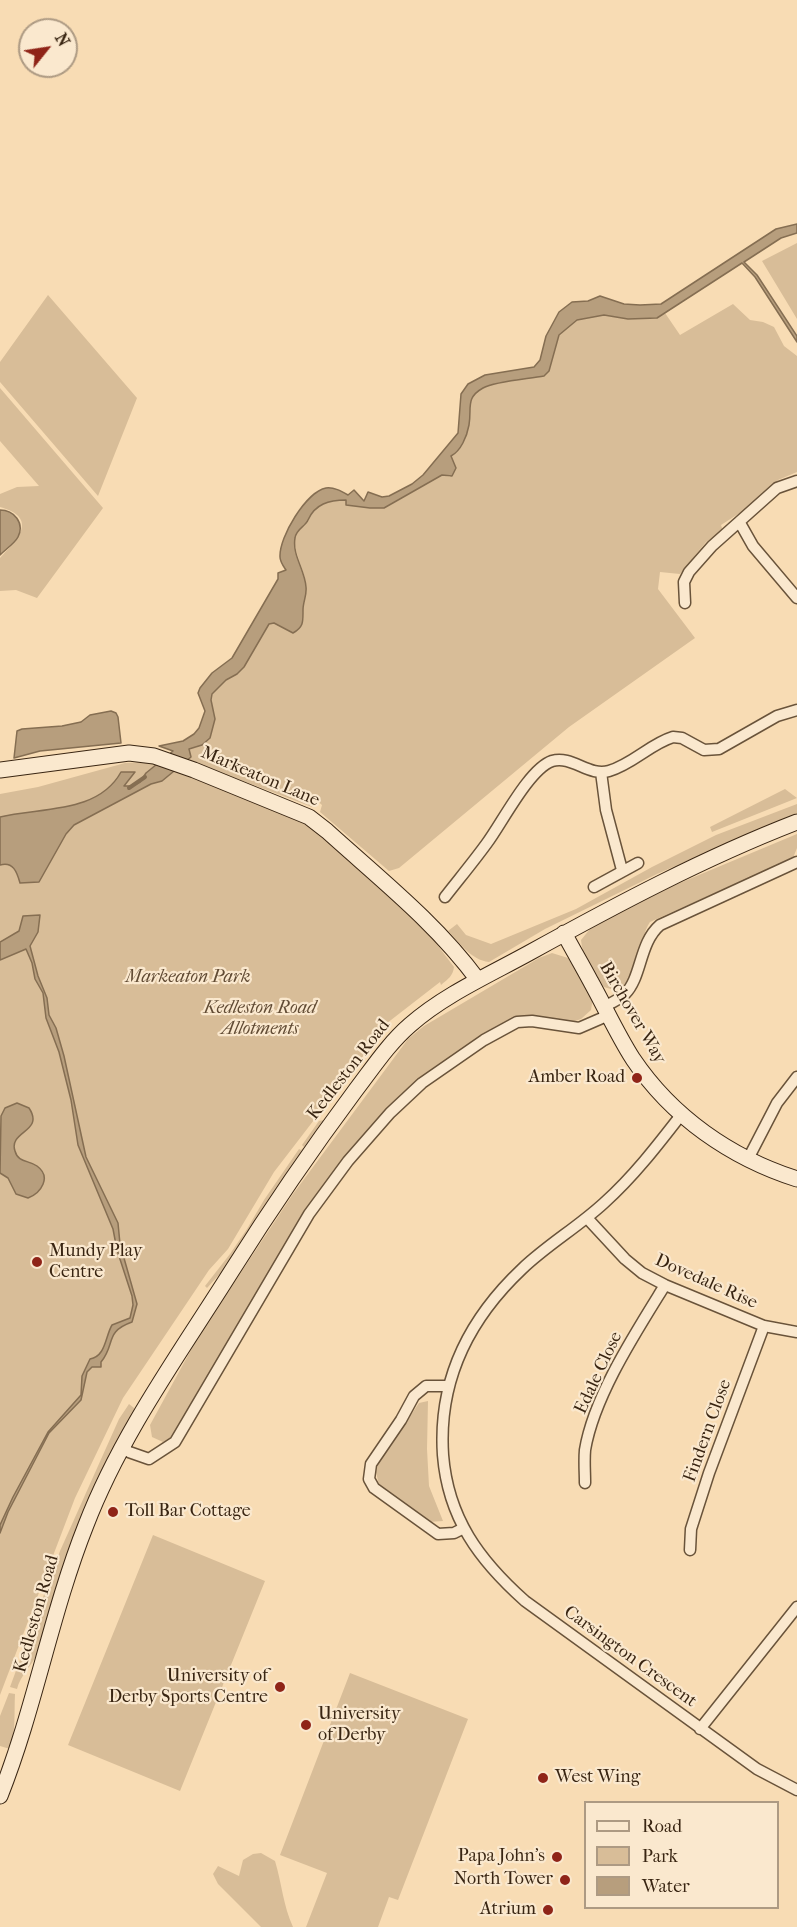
<!DOCTYPE html>
<html>
<head>
<meta charset="utf-8">
<style>
	body { margin:0 }
	#map { position:relative; width:797px; height:1927px; overflow:hidden; background:#f8dcb4; font-family:"IM FELL French Canon",serif }
	canvas { display:block }
	.legend { position:absolute; left:584px; top:1801px; width:195px; height:108px; box-sizing:border-box; background:#fae8ce; border:2px solid #ad9a83; margin:0; padding:8px 10px; list-style:none; font-size:18px; color:#392512 }
	.legend li { display:flex; align-items:center; gap:12px; height:30px }
	.legend b { width:30px; border:2px solid #ad9a83 }
	.north { position:absolute; left:18px; top:18px; width:60px; height:60px; box-sizing:border-box; background:#fae8ce; border:2px solid #ad9a83; border-radius:50%; rotate:60deg; font-size:16px; font-weight:700; line-height:24px; text-align:center; color:#392512 }
	.north::after { content:''; display:block; margin:auto; width:21px; height:27px; background:#8f2418; clip-path:polygon(50% 0,100% 100%,50% 72%,0 100%) }
</style>
</head>
<body>
<div id="map">
<canvas width="797" height="1927"></canvas>
<ul class="legend">
<li><b style="height:8px;background:#fae8ce"></b>Road</li>
<li><b style="height:16px;background:#d8bd98"></b>Park</li>
<li><b style="height:16px;background:#b79e7d"></b>Water</li>
</ul>
<div class="north">N</div>
</div>
<script>
const ctx = document.querySelector('canvas').getContext('2d');
ctx.lineJoin = 'round';
function fillPath(path, color) { ctx.fillStyle = color; ctx.fill(path, 'evenodd'); }
function strokePath(path, color, width, dash) { ctx.strokeStyle = color; ctx.lineWidth = width; ctx.lineCap = dash ? 'butt' : 'round'; ctx.setLineDash(dash || []); ctx.stroke(path); }
function drawText(font, color, halo, rows, align = 'center') {
  ctx.font = font + ' "IM FELL French Canon",serif'; ctx.lineWidth = 4.5; ctx.setLineDash([]); ctx.textBaseline = 'middle'; ctx.strokeStyle = halo; ctx.fillStyle = color; for (const [text, x, y, turn = 0] of rows) {
    ctx.save(); ctx.translate(x, y); ctx.rotate((+turn || 0) * Math.PI / 180); ctx.textAlign = isNaN(turn) ? turn : align; if (halo) ctx.strokeText(text, 0, 0); ctx.fillText(text, 0, 0); ctx.restore();
  }
}
const green = new Path2D(`
	M797 243V319L762 261Z
	M48 295 137 398 98 496 0 382V362Z
	M733 304 750 320 763 322 774 327 784 346 797 356V472L778 480 763 498 721 525 723 531 706 542 680 574 660 572 658 589 695 638 569 727 399 868 389 871 320 812 322 805 316 800 312 807 190 761 189 749 197 747 210 738 215 719 211 700 212 694 226 680 239 672 269 623H274L291 632C304 629 304 621 303 610 303 602 307 594 306 586 305 568 293 554 295 535L307 523 310 516 318 507 325 502 346 500V505L370 508H384L442 475 450 477 456 468 451 456 468 428V409L473 395 483 388 495 383 544 376 552 361 559 335 577 320 604 315 628 319H655L665 313 680 335Z
	M0 388 103 508 37 598 16 590 0 591V558C18 539 39 518 0 507V494L17 487 39 486 0 441Z
	M150 762 296 817 324 835 426 930 454 967C453 976 448 979 441 985L440 982 382 1027 367 1051 274 1172 228 1249 209 1270 123 1398 75 1498 0 1695V794L38 787 125 763Z
	M785 789 797 798 712 832 710 827Z
	M797 804V813L657 874 545 929 489 962C471 960 460 943 448 931L457 924 466 935 491 944 576 909 652 867 716 835Z
	M797 834V848L793 858 650 922C638 939 637 993 611 989 606 988 601 986 599 982 590 971 582 954 581 940L590 929 651 895Z
	M552 953 568 958 593 997 591 1010 581 1019 569 1023 544 1018 470 1044 401 1094 353 1146 321 1188 279 1255 181 1420 172 1439 163 1442 152 1437 150 1425 198 1337 293 1194 408 1039 424 1026 539 958Z
	M324 1120 227 1266 207 1288 205 1286 230 1254 247 1229 264 1200 299 1149 301 1150 304 1147 302 1145 319 1121Z
	M428 1401 427 1449 429 1486 443 1521 428 1522 379 1485 376 1472 378 1463 419 1403Z
	M129 1404 134 1408V1412C109 1458 85 1503 68 1553 57 1584 52 1619 39 1650 34 1664 20 1675 17 1689L10 1687 60 1551 119 1419Z
	M153 1535 265 1581 180 1791 68 1745Z
	M350 1673 468 1719 398 1900 389 1897 378 1927H306L327 1873 280 1855Z
	M9 1693 15 1694C14 1713 16 1731 10 1749L0 1746V1716Z
	M261 1853 275 1861C282 1884 283 1905 293 1927H261L218 1884 213 1874 218 1866 239 1876 243 1860 253 1854Z`);
const water = new Path2D(`
	M797 224V233L781 238 744 262 757 275 797 336V342L755 277 742 263 657 318 628 319 604 315 577 320 559 335 549 371 544 376C528 379 496 381 483 388 465 398 472 408 469 425 467 436 461 451 451 456L456 468 452 476 442 475 384 508H370L346 505V500C329 500 315 504 308 520 305 527 296 529 295 538 292 555 305 570 306 587 307 595 303 602 303 610 303 621 304 627 293 633L274 623 269 624 244 667 237 674 226 680 212 694 211 700 215 719 210 738 202 745 189 749 191 757 162 781 151 784 74 825 66 834 39 882 20 883C17 872 13 861 0 865V817C40 807 98 814 121 772H135L124 786H132L140 782 146 773 173 751 159 746 183 741 194 734 199 728 205 711 198 693 200 688 212 673 232 658 278 579V573L286 570C284 567 280 562 280 557 279 537 306 492 326 488 334 487 341 491 348 495L354 490 364 501 368 492 382 497 389 496 412 484 423 475 458 433 461 394 468 384 485 375 534 367 540 360 546 336 559 312 572 302 588 301 600 296 624 304 640 305 661 304 776 229Z
	M0 510C14 510 25 523 18 537 15 543 5 550 0 555Z
	M111 711 116 713 118 717 121 743 40 751 14 758 17 731 22 729 62 726 81 722 90 715Z
	M40 915 38 932 30 946 38 976 47 998 49 1015 56 1028 64 1056 86 1157 118 1223 120 1244 137 1304 132 1322C104 1332 116 1344 101 1362V1367H92L87 1372 81 1400 49 1433 8 1512 0 1533V1525L13 1497 48 1432 81 1395 82 1376 90 1359C106 1356 105 1337 112 1325L130 1318 133 1305 132 1296 117 1250 113 1229 78 1145 71 1100 59 1052 46 1018 43 993 35 979 32 963 26 949 0 960V942L19 931 23 916Z
	M17 1103 29 1108C45 1132 8 1131 15 1151 18 1163 29 1160 37 1166 52 1177 41 1193 28 1198L16 1194 8 1178 0 1173 1 1116 5 1108Z`);
const stream = new Path2D(`
	M129 788 145 777`);
const street = new Path2D(`
	M740 523 753 546 797 598
	M685 603 684 582 689 572 712 546 777 488 797 481
	M601 772 606 810 622 870
	M594 887 638 863
	M445 897C459 879 474 861 487 843 502 823 529 769 552 761 572 755 589 777 609 771 633 764 650 744 673 737L682 738 704 750 719 749 777 716 797 710
	M604 1007C611 1003 620 999 625 994 642 977 639 943 660 925L797 862
	M681 1115C657 1146 633 1177 604 1203 578 1227 547 1245 522 1269 468 1320 438 1380 443 1455 448 1518 479 1560 525 1601L757 1769 797 1790
	M748 1159 777 1103 797 1077
	M587 1218 625 1259 642 1273 665 1285 764 1326 797 1332
	M448 1386H426L414 1396 401 1420 371 1464 369 1479 374 1488 438 1534 454 1533 464 1528
	M123 1447 129 1452 149 1459 175 1442 309 1214 348 1161 390 1113 422 1083 484 1040 517 1022 532 1021 579 1028 609 1015
	M585 1483C585 1472 584 1461 585 1450 594 1396 636 1332 665 1285
	M690 1550 691 1529 709 1473 764 1326
	M700 1729 797 1607`);
const secondary = new Path2D(`
	M0 770 129 753 154 756 194 770 309 817 327 831C380 879 436 923 478 980
	M564 933C573 950 582 965 591 982 605 1007 617 1034 633 1059 672 1117 731 1158 797 1179
	M0 1796C35 1708 51 1613 86 1525 121 1434 180 1353 231 1272 270 1210 311 1150 355 1091 372 1069 388 1044 410 1025 444 995 489 975 529 953 616 905 704 858 797 822`);
const markers = [
	[637,1078,6,"#8f2418"],
	[37,1262,6,"#8f2418"],
	[113,1512,6,"#8f2418"],
	[280,1687,6,"#8f2418"],
	[306,1725,6,"#8f2418"],
	[543,1778,6,"#8f2418"],
	[557,1857,6,"#8f2418"],
	[565,1880,6,"#8f2418"],
	[548,1910,6,"#8f2418"]
];
const streetNames = [
	["Markeaton Lane",260,777,23],
	["Birchover Way",632,1013,60],
	["Kedleston Road",349,1070,-52],
	["Dovedale Rise",706,1282,24],
	["Edale Close",599,1373,-65],
	["Findern Close",708,1431,-70],
	["Kedleston Road",37,1614,-74],
	["Carsington Crescent",630,1657,36]
];
const parkNames = [
	["Markeaton Park",188,978],
	["Kedleston Road",260,1009],
	["Allotments",260,1030]
];
const poiNames = [
	["Amber Road",625,1078],
	["Mundy Play",49,1252,"left"],
	["Centre",49,1273,"left"],
	["Toll Bar Cottage",125,1512,"left"],
	["University of",268,1677],
	["Derby Sports Centre",268,1698],
	["University",318,1715,"left"],
	["of Derby",318,1736,"left"],
	["West Wing",555,1778,"left"],
	["Papa John's",545,1857],
	["North Tower",553,1880],
	["Atrium",536,1910]
];
fillPath(green, '#d8bd98');
fillPath(water, '#b79e7d');
strokePath(water, '#856e52', 1.5);
strokePath(stream, '#856e52', 4);
strokePath(street, '#69533a', 13);
strokePath(secondary, '#392512', 17);
strokePath(street, '#fae8ce', 10);
strokePath(secondary, '#fae8ce', 15);
for (const [x, y, r, color] of markers) { const dot = new Path2D(); dot.arc(x, y, r, 0, 2 * Math.PI); ctx.fillStyle = color; ctx.fill(dot); strokePath(dot, '#fae8ce', 2); }
drawText('18px', '#392512', '#fae8ce', streetNames);
drawText('italic 18px', '#614b34', '#fae8ce', parkNames);
drawText('18px', '#392512', '#fae8ce', poiNames, 'right');
</script>
</body>
</html>
